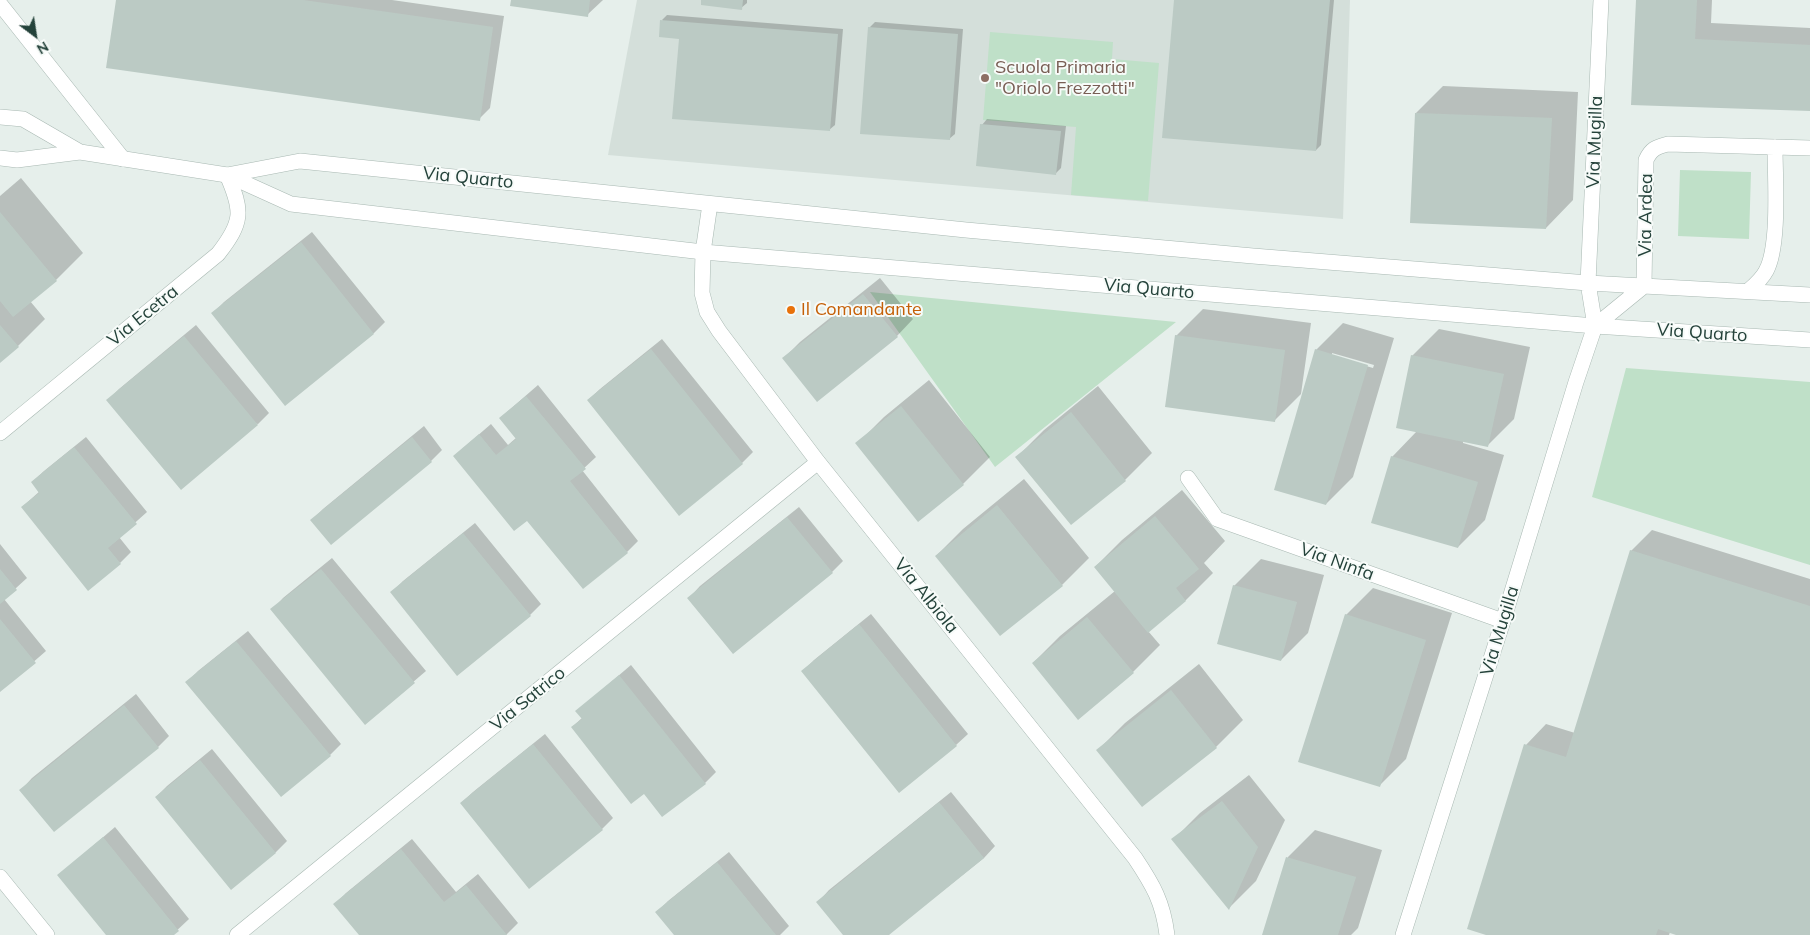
<!DOCTYPE html>
<html>
<head>
<meta charset="utf-8">
<style>
	body { margin:0 }
	#map { position:relative; width:1810px; height:935px; overflow:hidden; background:#e6efeb; font-family:Mulish,sans-serif }
	canvas { display:block }
	.north { position:absolute; left:10px; top:10px; width:50px; height:50px; -webkit-text-stroke:4px #f7fbf9; paint-order:stroke; rotate:149deg; font-size:14px; font-weight:700; line-height:20px; text-align:center; color:#24423a }
	.north::after { content:''; display:block; margin:auto; width:18px; height:22px; background:#24423a; clip-path:polygon(50% 0,100% 100%,50% 72%,0 100%) }
</style>
</head>
<body>
<div id="map">
<canvas width="1810" height="935"></canvas>
<div class="north">N</div>
</div>
<script>
const ctx = document.querySelector('canvas').getContext('2d');
ctx.lineJoin = 'round';
function fillPath(path, color) { ctx.fillStyle = color; ctx.fill(path, 'evenodd'); }
function strokePath(path, color, width, dash) { ctx.strokeStyle = color; ctx.lineWidth = width; ctx.lineCap = dash ? 'butt' : 'round'; ctx.setLineDash(dash || []); ctx.stroke(path); }
function drawText(font, color, halo, rows, align = 'center') {
  ctx.font = font + ' Mulish,sans-serif'; ctx.lineWidth = 4; ctx.setLineDash([]); ctx.textBaseline = 'middle'; ctx.strokeStyle = halo; ctx.fillStyle = color; for (const [text, x, y, turn = 0] of rows) {
    ctx.save(); ctx.translate(x, y); ctx.rotate((+turn || 0) * Math.PI / 180); ctx.textAlign = isNaN(turn) ? turn : align; if (halo) ctx.strokeText(text, 0, 0); ctx.fillText(text, 0, 0); ctx.restore();
  }
}
const built = new Path2D(`
	M637 0H1350L1343 219 608 155Z`);
const green = new Path2D(`
	M990 32 1113 42 1112 59 1159 63 1148 201 1071 195 1076 127 983 120Z
	M1680 170 1751 172 1749 239 1678 236Z
	M870 292 1176 322 995 467Z
	M1626 368 1810 382V565L1592 497Z`);
const shadow = new Path2D(`
	M118 0H392L504 16 490 108 479 119Z
	M512 0H603L587 15Z
	M703 0H747V3L741 8Z
	M1175 0H1334L1321 145 1316 150Z
	M1637 0H1712L1711 23 1810 28V110L1633 103Z
	M667 15 843 29 835 125 829 130 680 38 662 20Z
	M875 22 963 29 955 134 949 139 869 28Z
	M1443 86 1578 92 1573 200 1546 228 1416 113Z
	M987 119 1066 126 1061 168 1056 173 982 125Z
	M21 178 83 253 56 280 30 301 45 319 18 346 0 361V196Z
	M312 232 385 322 374 333 285 404 213 313 224 302Z
	M880 278 913 319 897 336 784 358 800 342Z
	M1203 309 1311 323 1301 394 1274 421 1176 336Z
	M1343 323 1394 338 1353 477 1326 504 1316 350ZM1332 353 1374 365 1373 368 1332 356Z
	M196 325 269 413 258 424 108 400 119 389Z
	M1439 329 1530 347 1514 419 1487 446 1463 441V443L1504 455 1485 520 1458 547 1392 457 1417 431 1412 356Z
	M662 339 753 452 742 463 588 400 600 389Z
	M929 380 990 457 963 484 919 520 857 444 884 417Z
	M538 385 596 457 582 470 638 541 627 552 527 519 454 456 491 424 508 445 516 438 500 418Z
	M1098 386 1152 453 1125 480 1071 523 1017 457 1044 430Z
	M424 426 442 450 431 461 312 520 323 509Z
	M86 437 147 512 119 537 131 552 120 563 22 507 40 491 32 482 44 471Z
	M1024 479 1089 558 1062 585 936 556 963 529Z
	M1182 490 1225 541 1204 563 1213 573 1186 600 1148 631 1160 645 1133 672 1033 663 1060 636 1115 591 1095 567 1122 540Z
	M799 507 843 561 832 572 689 598 700 586Z
	M475 523 541 604 530 615 391 593 403 581Z
	M1652 530 1810 579V935H1680L1670 932 1669 935H1490L1526 745 1546 724 1575 733 1631 551Z
	M0 544 27 578 4 599 46 651 0 691Z
	M332 558 426 671 365 723 272 610 283 598Z
	M1261 559 1324 575 1308 633 1281 660 1234 586Z
	M1373 588 1452 613 1406 759 1379 786 1346 615Z
	M871 614 968 734 956 745 803 671 814 660Z
	M248 631 341 744 330 755 187 682 198 671Z
	M1199 664 1243 720 1216 747 1142 805 1098 750 1125 723Z
	M631 665 716 772 705 783 645 793 572 727 582 718 577 711Z
	M136 694 169 736 158 747 21 790 32 778Z
	M545 734 613 818 602 829 461 803 473 792Z
	M212 749 287 841 276 852 231 889 156 797 167 786Z
	M1249 775 1285 820 1256 881 1229 908 1173 840 1200 813Z
	M951 792 995 846 984 858 887 935H844L818 902 829 890Z
	M115 827 189 919 172 935H108L59 875Z
	M1315 830 1382 850 1358 928 1351 935H1264L1288 857Z
	M412 839 456 892 478 874 518 923 506 935H360L335 904 346 893Z
	M729 852 789 926 780 935H675L657 912 668 901Z`);
const building = new Path2D(`
	M116 0H303L493 27 480 121 106 68Z
	M511 0H590L588 17 510 6Z
	M701 0H743L742 10 701 5Z
	M1174 0H1330L1316 151 1162 138Z
	M1636 0H1697L1695 39 1810 45V111L1631 105Z
	M660 20 838 34 830 131 672 119 679 39 659 37Z
	M868 27 958 34 950 140 860 134Z
	M1415 113 1552 118 1546 229 1410 223Z
	M980 124 1061 131 1056 175 976 166Z
	M0 212 57 281 13 317 0 301Z
	M301 242 374 334 285 406 211 313Z
	M863 294 898 337 817 402 782 358Z
	M0 325 19 347 0 363Z
	M1175 335 1285 350 1275 422 1165 407Z
	M184 336 258 425 181 490 106 400Z
	M651 349 743 464 679 516 587 400Z
	M1315 349 1368 365 1326 505 1274 490Z
	M1411 355 1504 374 1488 447 1396 428Z
	M526 396 586 469 570 481 628 553 583 589 527 521 514 531 453 456 479 434 496 455 516 439 499 418Z
	M901 406 964 485 918 522 855 443Z
	M1071 412 1126 481 1071 525 1015 457Z
	M412 437 432 462 331 545 310 520Z
	M74 447 137 524 108 548 121 564 88 591 21 507 39 493 31 482Z
	M1391 456 1478 482 1458 548 1371 523Z
	M997 505 1063 586 1000 636 935 556Z
	M1155 516 1199 569 1176 588 1186 601 1148 633 1094 567Z
	M787 517 833 573 733 654 687 598Z
	M463 533 531 616 457 676 390 592Z
	M1630 550 1810 606V935H1676L1658 929 1656 935H1486L1467 929 1524 744 1566 757Z
	M0 569 17 590 0 604Z
	M321 569 415 683 365 725 270 609Z
	M1233 585 1297 602 1281 661 1217 644Z
	M1345 614 1426 640 1380 787 1298 762Z
	M1087 617 1134 673 1078 720 1032 663Z
	M0 619 36 663 0 692Z
	M859 624 957 746 899 793 801 671Z
	M236 641 331 756 281 797 185 682Z
	M619 675 706 784 662 817 644 794 631 804 571 727 582 719 575 711Z
	M1171 690 1217 748 1142 807 1096 750Z
	M124 705 159 748 54 832 19 790Z
	M533 744 603 830 529 889 460 803Z
	M200 760 276 853 231 890 155 797Z
	M1222 801 1258 847 1229 910 1171 839Z
	M939 802 984 858 889 935H843L816 902Z
	M103 837 179 931 174 935H106L57 875Z
	M401 849 444 902 466 885 507 935H359L333 904Z
	M1286 857 1356 877 1338 935H1262Z
	M717 862 776 935H674L655 912Z`);
const minor = new Path2D(`
	M0 4 123 159
	M703 252 702 293 707 312 719 331 818 462 1135 858C1153 885 1163 902 1167 935
	M1588 283 1601 0
	M1644 286 1646 160C1651 149 1656 147 1668 144L1810 148
	M1748 291C1755 285 1762 279 1766 271 1780 246 1775 177 1775 147
	M0 433 218 254C243 222 243 211 227 175
	M1188 478 1217 519 1503 621
	M0 877 47 935
	M237 935 818 462
	M1403 935 1503 621 1576 382 1595 326`);
const tertiary = new Path2D(`
	M0 117 23 119 80 152
	M0 158 17 160 80 152 227 175 291 204 703 252 1595 326 1810 340
	M227 175 300 161 966 230 1253 256 1588 283 1810 295
	M703 252 710 204
	M1588 283 1595 326
	M1595 326 1644 286`);
const markers = [
	[985,78,5,"#8d6e63"],
	[791,310,5,"#e8710a"]
];
const educationNames = [
	["Scuola Primaria",995,68],
	["\"Oriolo Frezzotti\"",995,89]
];
const streetNames = [
	["Via Mugilla",1595,142,-88],
	["Via Quarto",468,178,6],
	["Via Ardea",1646,215,-89],
	["Via Quarto",1149,289,5],
	["Via Ecetra",143,316,-39],
	["Via Quarto",1702,333,4],
	["Via Ninfa",1337,562,20],
	["Via Albiola",926,596,51],
	["Via Mugilla",1500,631,-73],
	["Via Satrico",528,699,-39]
];
const foodNames = [
	["Il Comandante",801,310]
];
fillPath(built, '#d4dfda');
fillPath(green, '#bfe0c8');
fillPath(shadow, '#0003');
fillPath(building, '#bbcac4');
strokePath(minor, '#a8b8b2', 16);
strokePath(tertiary, '#a8b8b2', 16);
strokePath(minor, '#fff', 15);
strokePath(tertiary, '#fff', 15);
for (const [x, y, r, color] of markers) { const dot = new Path2D(); dot.arc(x, y, r, 0, 2 * Math.PI); ctx.fillStyle = color; ctx.fill(dot); strokePath(dot, '#f7fbf9', 2); }
drawText('18px', '#785e54', '#f7fbf9', educationNames, 'left');
drawText('18px', '#24423a', '#f7fbf9', streetNames);
drawText('18px', '#c56008', '#f7fbf9', foodNames, 'left');
</script>
</body>
</html>
